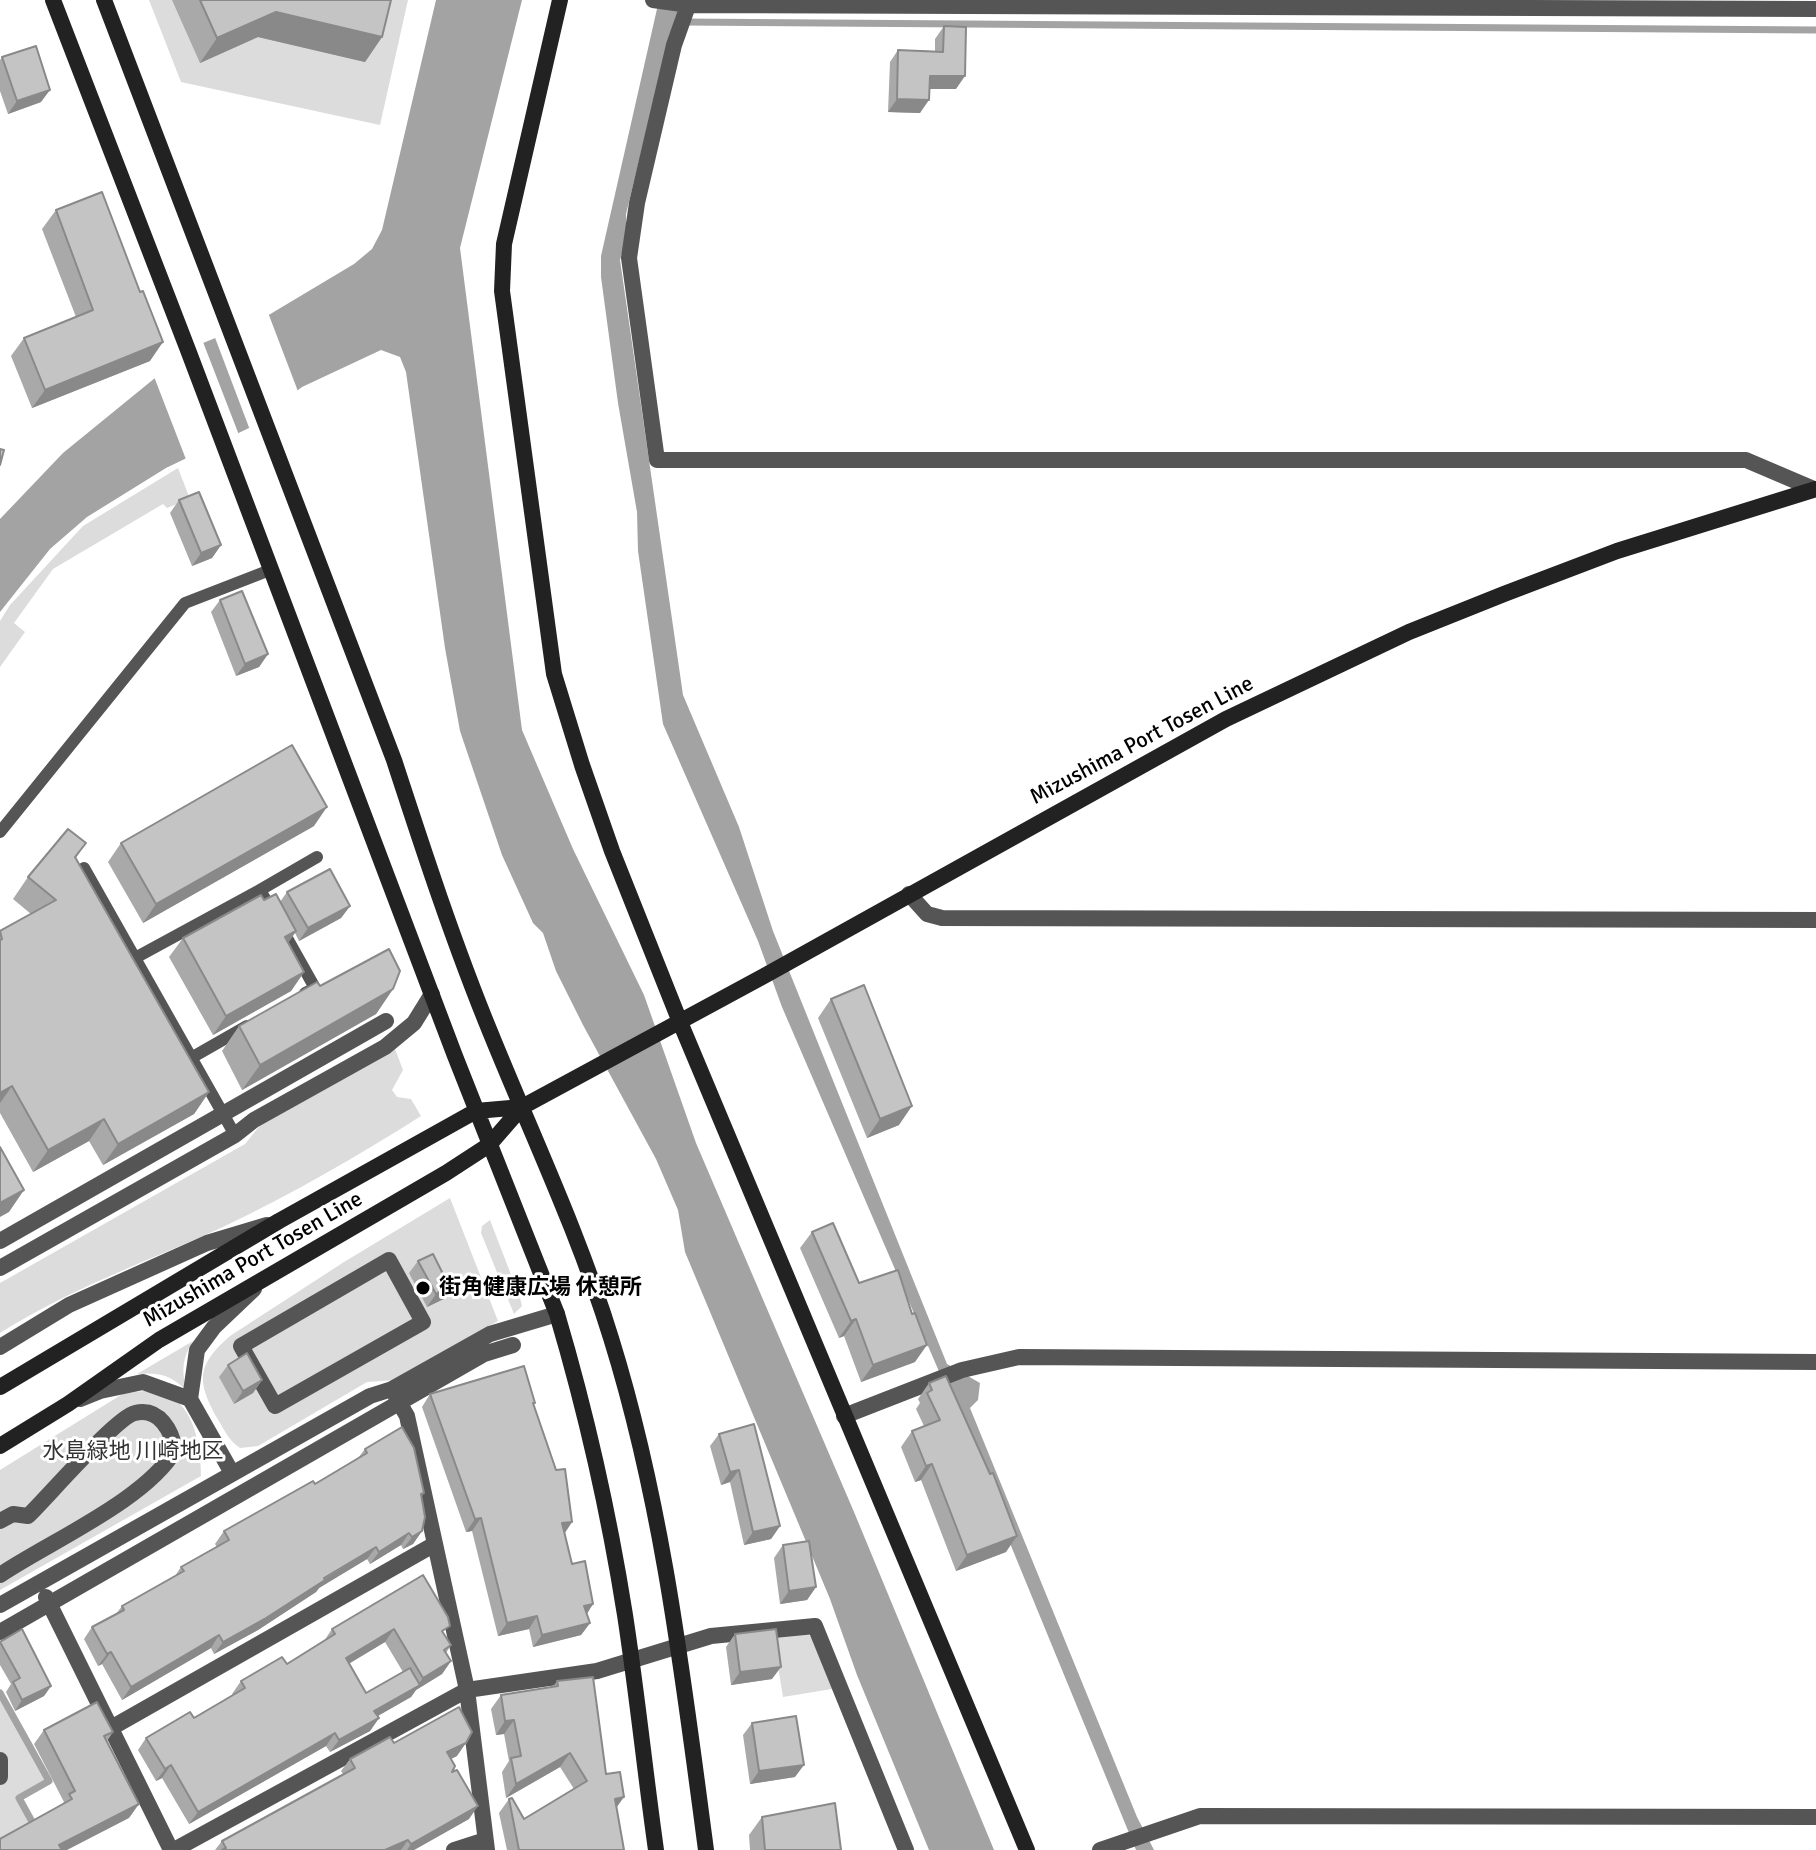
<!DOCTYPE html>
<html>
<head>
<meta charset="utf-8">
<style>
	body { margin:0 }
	canvas { display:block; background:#fff }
</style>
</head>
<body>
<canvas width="1816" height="1850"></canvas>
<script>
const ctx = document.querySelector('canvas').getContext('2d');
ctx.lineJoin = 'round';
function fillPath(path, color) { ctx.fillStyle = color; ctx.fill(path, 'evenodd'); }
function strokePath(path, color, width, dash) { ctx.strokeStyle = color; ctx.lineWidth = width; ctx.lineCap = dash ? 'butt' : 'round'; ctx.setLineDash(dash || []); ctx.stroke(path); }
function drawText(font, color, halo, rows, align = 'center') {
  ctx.font = font + ' Signika,"Noto Sans JP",sans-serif'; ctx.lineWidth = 6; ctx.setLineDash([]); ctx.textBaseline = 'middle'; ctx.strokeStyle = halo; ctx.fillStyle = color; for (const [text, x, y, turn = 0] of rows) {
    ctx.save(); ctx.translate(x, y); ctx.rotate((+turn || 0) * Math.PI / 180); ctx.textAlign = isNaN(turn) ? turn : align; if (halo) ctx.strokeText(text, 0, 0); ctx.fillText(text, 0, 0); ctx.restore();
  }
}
const green = new Path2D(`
	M149 0H408L380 125 181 82Z
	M178 468 190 499 167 508 163 504 53 569 14 623 25 632 0 667V621L10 605 83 526Z
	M395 1049 403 1070 392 1090 397 1097 411 1099 421 1116C358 1156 292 1194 225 1226 149 1261 71 1288 0 1333V1283L245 1144 262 1123Z
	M450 1198 498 1321 395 1380 367 1382 258 1446 240 1448C228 1440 224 1429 217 1418 196 1380 197 1365 230 1336L344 1262Z
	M490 1220 520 1298 522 1306 514 1314 481 1233 482 1226Z
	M193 1341C182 1358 181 1372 187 1391 171 1375 159 1372 137 1374Z
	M144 1391C155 1394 172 1396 180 1404 197 1422 201 1453 201 1476L0 1590V1470L124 1393Z
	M805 1633 814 1638 832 1689 783 1697 773 1636Z
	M0 1696 47 1780 17 1798 33 1825 0 1844Z`);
const water = new Path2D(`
	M436 0H522L460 248 522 730 573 849 644 995 696 1143 854 1512 994 1850H929L857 1675 830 1599 685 1252 678 1210 656 1159 583 1025 556 971 543 933 533 923 502 855 460 731 445 648 406 372 400 357 381 350 302 387 251 427 166 468 87 517 50 549 0 612V519L63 453 155 378 203 343 262 319 354 264 372 249 382 230Z
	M659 0H682L669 38 626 214V240L620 260 683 695 739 827 773 931 947 1364 980 1383 978 1400 970 1408 1137 1817 1154 1850H1136L947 1390 782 1007 758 941 663 724 638 551 637 512 618 403 601 277V256Z`);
const pier = new Path2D(`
	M267 310 299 394 250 430 214 335Z
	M203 342 239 435 187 462 153 374Z`);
const stream = new Path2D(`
	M682 22 1816 30
	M0 1693 49 1781 19 1798 35 1827`);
const lane = new Path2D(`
	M0 832 185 603 270 570
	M84 868 235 1135
	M135 958 260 890
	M305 993 315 988 260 890 317 857
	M191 1058 247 1026`);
const street = new Path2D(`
	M653 0 689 5 1816 9
	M690 0 674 45 637 203 629 258 657 460H1746L1814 489
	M909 894 927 914 942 918 1816 920
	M0 1241 386 1021
	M389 1260 423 1322 275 1406 241 1346Z
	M0 1268 235 1135 254 1120 385 1047 414 1023 432 994
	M0 1347 69 1305 207 1243 267 1225
	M396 1397 407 1416 467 1690 487 1850
	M80 1399 100 1391 143 1382 190 1399 197 1350 214 1327 254 1289
	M190 1399 232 1473
	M844 1416 962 1370 1019 1357 1816 1362
	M0 1521 13 1514 28 1516C47 1498 116 1417 135 1413 160 1407 172 1432 175 1450 146 1500 49 1542 0 1575
	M46 1597 171 1850
	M0 1605 370 1396 392 1389 490 1334 557 1314
	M0 1632 484 1354 513 1345
	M111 1728 435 1544
	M0 1760V1777
	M174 1850 467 1690 597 1671 711 1636 815 1626 906 1850
	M454 1850 485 1840
	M1100 1850 1200 1816 1816 1817`);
const secondary = new Path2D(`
	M53 0 188 350 455 1056 557 1314C586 1412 609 1514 625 1615 637 1693 645 1772 656 1850
	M104 0 394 760C424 852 454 944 491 1034 532 1135 579 1234 611 1338 663 1505 683 1678 706 1850
	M560 0 504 244 502 291 554 674 582 765 612 851 680 1022 1027 1850
	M0 1387 279 1221 476 1111 522 1107
	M0 1446 68 1404 159 1340 446 1173 489 1145 522 1107 764 976 1226 719 1409 632 1504 594 1617 551 1816 489`);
const wall = new Path2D(`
	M172 0H391L382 37 365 62 258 37 200 63Z
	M944 26 956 89H929L920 113 888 112 890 62 898 50 935 51V39Z
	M2 57 41 102 8 114 0 91V60Z
	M56 210 150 361 32 408 11 356 24 338 76 317 42 229Z
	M179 500 221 545 212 558 192 566 170 513Z
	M220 600 268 654 259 667 236 676 211 612Z
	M314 826 143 923 108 862 121 843Z
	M86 843 76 858 209 1092 194 1114 103 1165 89 1141 33 1172 0 1113V931L31 914 13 899 28 877Z
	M287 892 350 906 341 918 299 941 295 933 288 943 304 972 291 991 213 1035 169 957 183 938 264 900 280 902Z
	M320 986 393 989 376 1014 242 1090 222 1051 239 1026Z
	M831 999 899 1125 867 1138 818 1018Z
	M812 1232 859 1283 912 1314 915 1362 861 1382 844 1336 839 1338 800 1248Z
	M418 1261 450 1296 427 1307 409 1273Z
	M228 1365 262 1380 253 1393 234 1404 219 1377Z
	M929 1383 1006 1552 956 1571 921 1480 915 1482 901 1447 912 1431 924 1426 916 1409 920 1403 918 1399Z
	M430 1394 533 1405 572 1522 565 1533 572 1564 593 1604 586 1614 590 1623 581 1635 533 1647 529 1629 498 1636 472 1531 466 1532 422 1407Z
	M719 1434 780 1526 771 1539 744 1545 730 1482 721 1485 710 1446Z
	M365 1449 424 1493 421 1497 422 1531 413 1544 403 1549 401 1545 370 1564 367 1559 319 1588 316 1592 258 1630 214 1654 211 1648 122 1700 102 1664 98 1666 84 1639 92 1627 116 1614 122 1606 175 1576 181 1567 217 1547 215 1544 224 1531 315 1484 358 1458Z
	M783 1545 816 1587 807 1600 780 1604 774 1558Z
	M423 1575 444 1634 451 1645 446 1653 451 1661 442 1674 416 1690 411 1697 378 1716 379 1718 370 1731 330 1752 326 1746 189 1824 162 1778 156 1781 138 1750 146 1738 194 1718 233 1695 232 1694 241 1681 287 1664 324 1641 332 1629ZM385 1642 403 1672 366 1693 349 1663Z
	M735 1634 772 1679 731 1685 726 1647Z
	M0 1642 51 1686 44 1696 15 1711 6 1692 11 1684 0 1665Z
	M557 1681 606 1774 616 1808 624 1850H507L499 1813 509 1799 524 1819 574 1789 560 1767 506 1798 502 1772 509 1761 504 1734 496 1735 491 1709 501 1695 553 1687Z
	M752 1723 795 1777 750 1784 743 1735Z
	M44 1730 113 1732 107 1741 129 1818 62 1804 64 1802 34 1744Z
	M394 1743 457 1756 451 1759 452 1772 469 1819 414 1850H215L222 1841 343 1774 341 1771 350 1759Z
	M762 1817 841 1850H750L749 1835Z`);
const shadedWall = new Path2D(`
	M276 12 382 37 365 62 258 37 200 63 217 38Z
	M930 76H965L956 89H921Z
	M50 90 41 102 8 114 17 101Z
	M897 99 929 100 920 113 888 112Z
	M163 342 150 361 32 408 45 390Z
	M221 545 212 558 192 566 201 553Z
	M268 654 259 667 236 676 245 664Z
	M327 807 314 826 143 923 156 904Z
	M350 906 341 918 299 941 308 928Z
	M296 931 283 950 285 937Z
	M304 972 291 991 213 1035 226 1016Z
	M393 989 376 1014 242 1090 260 1065Z
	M12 1086 0 1103V1093Z
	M209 1092 194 1114 103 1165 118 1144Z
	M912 1106 899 1125 867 1138 880 1119Z
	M104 1119 89 1141 33 1172 48 1150Z
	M24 1190 9 1212 0 1217V1203Z
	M458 1283 450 1296 427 1307 436 1294Z
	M856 1319 844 1336 839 1338 851 1321Z
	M927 1345 915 1362 861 1382 873 1365Z
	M262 1380 253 1393 234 1404 243 1391Z
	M932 1464 921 1480 915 1482 926 1466Z
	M739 1470 730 1482 721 1485 730 1472Z
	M481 1518 472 1531 466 1532 475 1519Z
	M572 1522 563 1535 562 1523Z
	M780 1526 771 1539 744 1545 753 1532Z
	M422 1531 413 1544 403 1549 412 1537Z
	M409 1533 401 1545 370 1564 379 1552Z
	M1017 1536 1006 1552 956 1571 967 1555Z
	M376 1547 367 1559 319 1588 316 1592 258 1630 214 1654 223 1642Z
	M816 1587 807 1600 780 1604 789 1591Z
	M593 1604 585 1617 584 1606Z
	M537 1616 529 1629 498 1636 507 1623Z
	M590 1623 581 1635 533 1647 542 1635Z
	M394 1629 385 1642 337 1671 346 1658Z
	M219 1635 211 1648 122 1700 131 1687Z
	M111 1652 102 1664 98 1666 107 1654Z
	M451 1661 442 1674 416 1690 411 1697 365 1723 374 1711 418 1685 423 1678Z
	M781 1667 772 1679 731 1685 740 1672Z
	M51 1686 44 1696 15 1711 22 1700Z
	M379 1718 370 1731 330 1752 339 1740Z
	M514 1720 504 1734 496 1735 505 1721Z
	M335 1733 326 1746 189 1824 198 1812Z
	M466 1743 457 1756 438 1765 447 1752Z
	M570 1753 560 1767 506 1798 516 1784Z
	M171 1765 162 1778 156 1781 165 1769Z
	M804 1765 795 1777 750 1784 759 1771Z
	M624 1797 614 1811 615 1799Z
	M139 1804 129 1818 67 1850H56L59 1845Z
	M478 1806 469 1819 414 1850H407L411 1844Z
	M408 1840 401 1850H385Z`);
const building = new Path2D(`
	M200 0H391L382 37 276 12 217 38Z
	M944 26 966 27 965 76H930L929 100 897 99 898 50 943 52Z
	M36 46 50 90 17 101 2 57Z
	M102 192 140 292 143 291 163 342 45 390 24 338 93 310 56 210Z
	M0 449 4 450 0 465Z
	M199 492 221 545 201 553 179 500Z
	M242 591 268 654 245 664 220 600Z
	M292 745 327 807 156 904 121 843Z
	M68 829 86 843 75 857 209 1092 118 1144 104 1119 48 1150 12 1086 0 1093V940L2 939 0 931 56 900 28 877Z
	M330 869 350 906 308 928 287 892Z
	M276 894 296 931 285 937 304 972 226 1016 183 938 261 895 264 900Z
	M389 949 400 971 393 989 260 1065 239 1026 317 982 320 986Z
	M864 985 912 1106 880 1119 831 999Z
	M0 1147 24 1190 0 1203Z
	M833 1223 859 1283 898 1270 912 1314 915 1313 927 1345 873 1365 856 1319 851 1321 812 1232Z
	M433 1254 444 1276 458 1283 436 1294 418 1261Z
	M247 1353 262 1380 243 1391 228 1365Z
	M524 1366 535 1403H533L556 1470 565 1469 572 1522 562 1523 572 1564 585 1561 593 1604 584 1606 590 1623 542 1635 537 1616 507 1623 481 1518 475 1519 430 1394Z
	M946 1376 990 1474 993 1473 1017 1536 967 1555 932 1464 926 1466 912 1431 940 1420 927 1393 932 1390 929 1383Z
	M754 1424 780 1526 753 1532 739 1470 730 1472 719 1434Z
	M402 1427 414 1448 424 1493 421 1494 425 1517 422 1531 412 1537 409 1533 379 1552 376 1547 324 1578 325 1580 266 1618 223 1642 219 1635 131 1687 111 1652 107 1654 92 1627 124 1610 122 1606 184 1571 181 1567 229 1540 224 1531 313 1481 315 1484 367 1453 365 1449Z
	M809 1541 816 1587 789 1591 783 1545Z
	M423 1575 448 1617 450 1626 442 1631 451 1645 444 1650 451 1661 423 1678 394 1629 346 1658 366 1693 410 1668 420 1685 374 1711 379 1718 339 1740 335 1733 198 1812 171 1765 165 1769 146 1738 190 1712 194 1718 245 1688 241 1681 282 1657 287 1664 335 1634 332 1629Z
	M22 1629 51 1686 22 1700 13 1682 20 1678 0 1642Z
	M776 1629 781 1667 740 1672 735 1634Z
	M593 1677 606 1774 620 1772 624 1797 615 1799 624 1850H519L509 1799 512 1798 524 1819 587 1781 570 1753 516 1784 511 1758 521 1756 514 1720 505 1721 501 1695 558 1686 557 1681Z
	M97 1702 113 1732 104 1736 139 1804 59 1845 62 1850H0V1839L72 1799 69 1794 75 1791 44 1730Z
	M459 1707 472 1732 466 1743 447 1752 455 1766 452 1772 457 1770 478 1806 411 1844 408 1840 385 1850H222L226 1848 222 1841 355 1768 350 1759 390 1737 394 1743Z
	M796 1716 804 1765 759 1771 752 1723Z
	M835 1803 841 1850H765L762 1817Z`);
const markers = [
	[423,1288,8,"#000"]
];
const streetNames = [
	["Mizushima Port Tosen Line",1142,741,-28],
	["Mizushima Port Tosen Line",253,1260,-30]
];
const poiNames = [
	["街角健康広場 休憩所",439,1288]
];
const parkNames = [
	["水島緑地 川崎地区",133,1452]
];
fillPath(green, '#dcdcdc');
fillPath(water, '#a3a3a3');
fillPath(pier, '#fff');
strokePath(stream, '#a3a3a3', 7);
strokePath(lane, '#555', 12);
strokePath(street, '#555', 16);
strokePath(secondary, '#222', 16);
fillPath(wall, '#a9a9a9');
fillPath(shadedWall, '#898989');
fillPath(building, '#c4c4c4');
strokePath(building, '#898989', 2);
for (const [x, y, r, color] of markers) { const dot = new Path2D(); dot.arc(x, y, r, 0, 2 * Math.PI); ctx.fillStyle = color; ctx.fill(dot); strokePath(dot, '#fff', 3); }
drawText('22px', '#000', '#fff', streetNames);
drawText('bold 22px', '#000', '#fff', poiNames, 'left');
drawText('22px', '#333', '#fff', parkNames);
</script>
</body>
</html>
